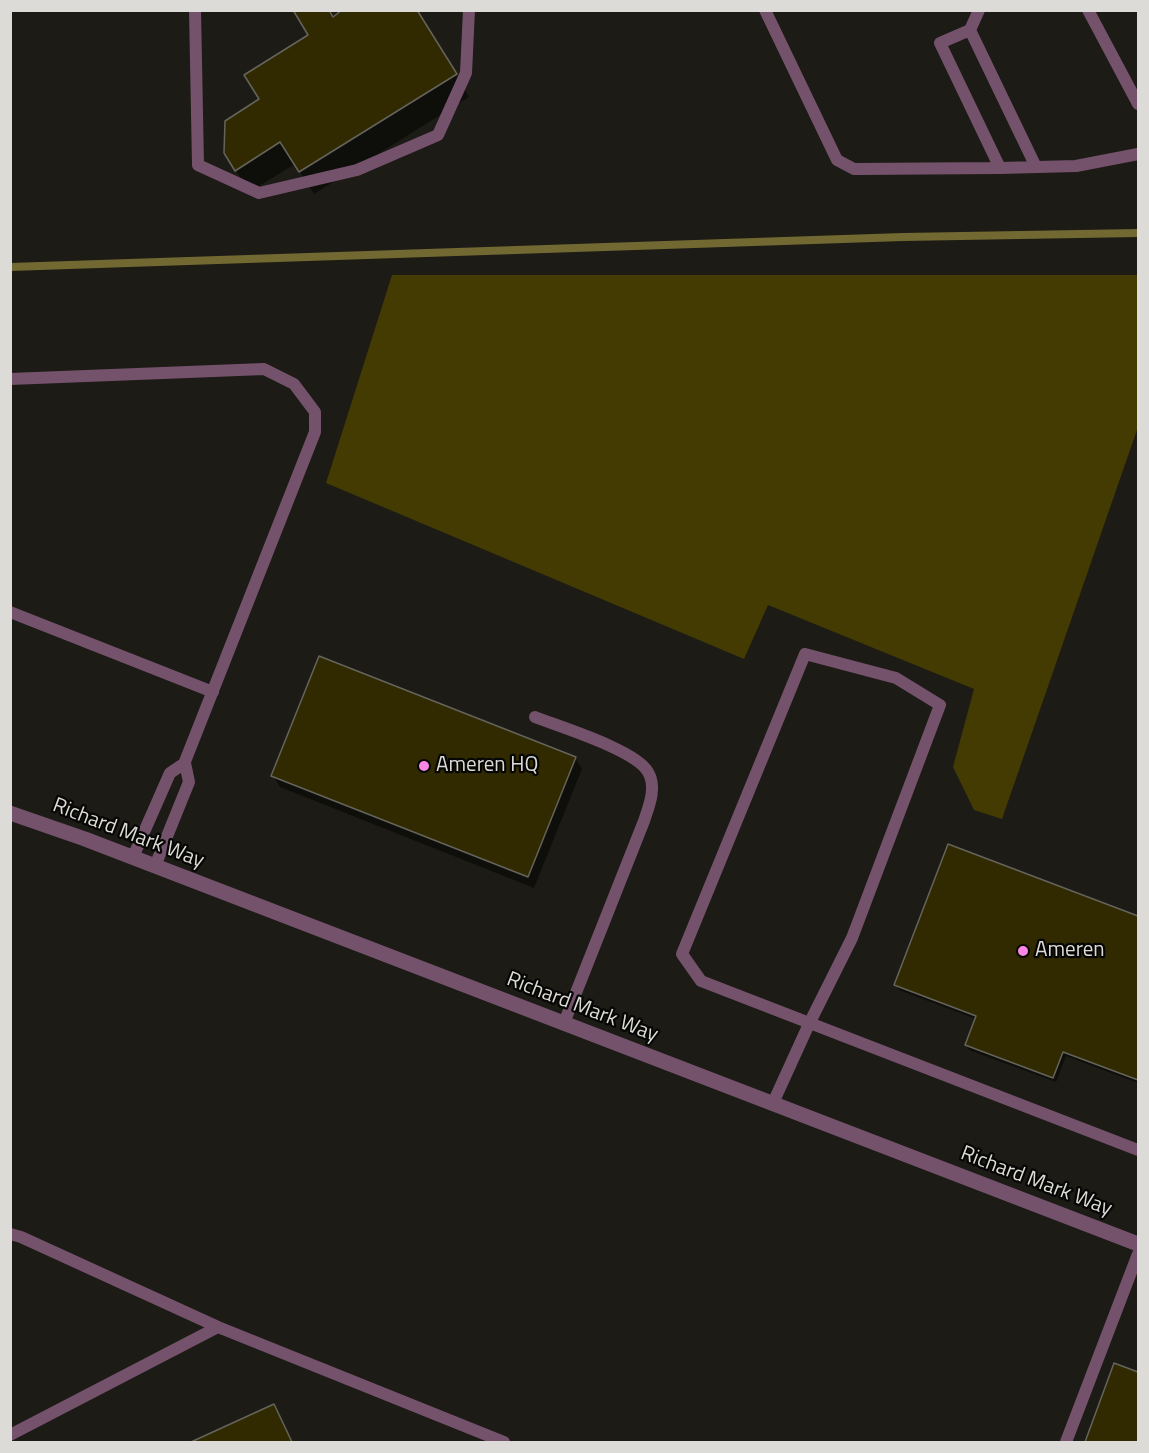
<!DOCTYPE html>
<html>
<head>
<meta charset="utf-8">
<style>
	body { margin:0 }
	#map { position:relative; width:1149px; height:1453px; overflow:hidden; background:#1c1b15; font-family:"Titillium Web",sans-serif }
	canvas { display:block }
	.frame { position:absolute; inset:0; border:12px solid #dcdbd7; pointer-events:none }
</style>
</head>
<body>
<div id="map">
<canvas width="1149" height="1453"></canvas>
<div class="frame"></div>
</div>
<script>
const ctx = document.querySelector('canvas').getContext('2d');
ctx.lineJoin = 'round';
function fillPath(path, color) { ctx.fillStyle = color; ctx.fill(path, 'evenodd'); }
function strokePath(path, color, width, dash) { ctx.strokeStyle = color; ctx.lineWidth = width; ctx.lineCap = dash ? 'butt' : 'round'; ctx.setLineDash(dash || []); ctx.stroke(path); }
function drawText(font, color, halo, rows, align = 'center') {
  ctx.font = font + ' "Titillium Web",sans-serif'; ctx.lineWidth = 4.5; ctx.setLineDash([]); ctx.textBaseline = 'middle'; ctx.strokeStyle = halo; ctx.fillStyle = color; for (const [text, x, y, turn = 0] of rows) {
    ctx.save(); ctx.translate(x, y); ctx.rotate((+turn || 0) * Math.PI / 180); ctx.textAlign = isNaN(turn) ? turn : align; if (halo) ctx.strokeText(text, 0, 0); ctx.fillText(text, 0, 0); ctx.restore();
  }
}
const green = new Path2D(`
	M392 275H1138V427L1002 819 974 810 953 767 974 689 768 605 744 659 326 483Z`);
const shadow = new Path2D(`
	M332 19 456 74 469 97 314 194 295 164 249 192 226 153 260 100 309 36Z
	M575 758 582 769 534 888 280 787 273 776Z
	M949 846 1138 918V1083L1066 1056 1056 1082 969 1050 966 1045 976 1019 899 990 896 985Z
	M1115 1365 1138 1373V1442H1087Z
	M274 1406 293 1442H195Z`);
const stream = new Path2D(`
	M10 267 903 237 1138 233`);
const building = new Path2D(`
	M293 10H329L333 17 342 10H417L457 74 299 172 280 142 235 171 224 153 225 121 259 99 244 75 308 35Z
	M319 656 576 757 528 877 271 776Z
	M948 844 1138 916V1080L1063 1052 1053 1078 965 1045 976 1016 894 985Z
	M1114 1363 1138 1372V1442H1085Z
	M274 1404 292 1442H191Z`);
const service = new Path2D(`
	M195 10 198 165 259 193 357 170 438 135 466 73 469 10
	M765 10 837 160 854 169 1000 168 1076 166 1138 154
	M979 10 970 30 940 43 1000 168
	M1088 10 1138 104
	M970 30 1036 167
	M10 379 264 369 294 384 315 412V432L184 764
	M10 612 213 692
	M535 717C560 727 636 750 648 772 657 787 649 806 644 821L564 1023
	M133 857 170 773 185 763 189 782 155 866
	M773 1103 809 1024 852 938 940 705 896 678 805 654 682 954 701 981 1138 1150
	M10 1234 21 1237 218 1327
	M10 1435 218 1327 504 1442
	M1066 1442 1138 1254`);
const minor = new Path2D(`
	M10 813 85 839 1138 1244`);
const markers = [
	[424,766,6,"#fc86e4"],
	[1023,951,6,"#fc86e4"]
];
const poiNames = [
	["Ameren HQ",436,766],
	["Ameren",1035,951]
];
const streetNames = [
	["Richard Mark Way",128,834,21],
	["Richard Mark Way",582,1008,21],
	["Richard Mark Way",1036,1182,21]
];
fillPath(green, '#443b03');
fillPath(shadow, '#0007');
strokePath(stream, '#716832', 8);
fillPath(building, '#312a00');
strokePath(building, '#65645c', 1.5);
strokePath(service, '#75526c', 12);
strokePath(minor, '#75526c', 15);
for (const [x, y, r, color] of markers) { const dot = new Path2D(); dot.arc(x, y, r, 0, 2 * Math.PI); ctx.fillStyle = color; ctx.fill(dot); strokePath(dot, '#060604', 2); }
drawText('21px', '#dcdbd7', '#060604', poiNames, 'left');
drawText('21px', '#dcdbd7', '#060604', streetNames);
</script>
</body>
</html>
